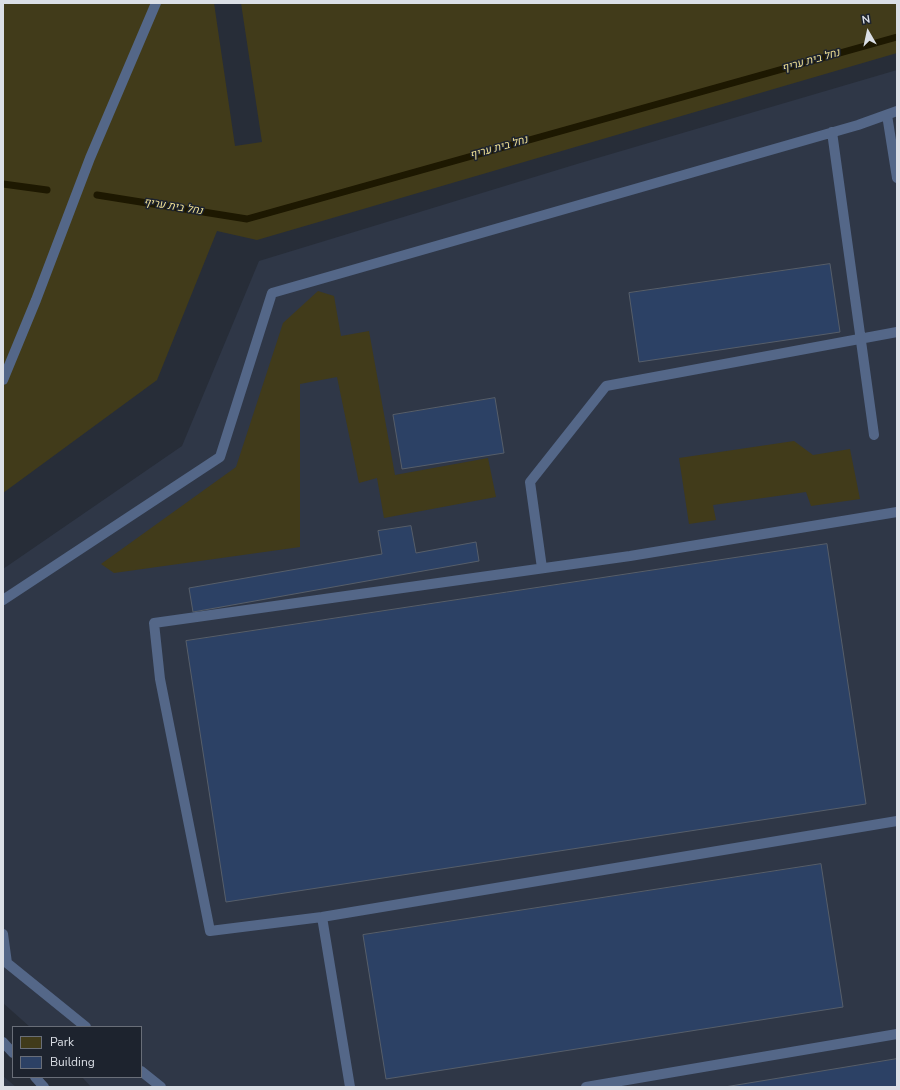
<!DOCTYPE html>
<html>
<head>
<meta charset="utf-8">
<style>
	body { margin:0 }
	#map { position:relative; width:900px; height:1090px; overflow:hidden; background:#272d38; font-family:"Nunito Sans",sans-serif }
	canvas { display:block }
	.frame { position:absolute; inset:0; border:4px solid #dbdfe6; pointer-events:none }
	.legend { position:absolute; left:12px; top:1026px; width:130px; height:52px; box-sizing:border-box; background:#1d232e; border:1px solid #696e78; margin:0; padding:5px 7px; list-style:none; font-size:12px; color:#dbdfe6 }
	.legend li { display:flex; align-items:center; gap:8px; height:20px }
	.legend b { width:20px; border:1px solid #696e78 }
	.north { position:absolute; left:848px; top:12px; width:40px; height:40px; -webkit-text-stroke:3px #1d232e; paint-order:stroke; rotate:351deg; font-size:11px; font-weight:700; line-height:16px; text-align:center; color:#dbdfe6 }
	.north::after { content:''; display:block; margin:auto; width:14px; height:18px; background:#dbdfe6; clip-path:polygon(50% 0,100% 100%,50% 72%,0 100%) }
</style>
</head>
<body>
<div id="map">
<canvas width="900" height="1090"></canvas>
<div class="frame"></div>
<ul class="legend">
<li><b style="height:11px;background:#413b1a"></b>Park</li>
<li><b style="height:11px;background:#2c4165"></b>Building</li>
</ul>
<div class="north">N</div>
</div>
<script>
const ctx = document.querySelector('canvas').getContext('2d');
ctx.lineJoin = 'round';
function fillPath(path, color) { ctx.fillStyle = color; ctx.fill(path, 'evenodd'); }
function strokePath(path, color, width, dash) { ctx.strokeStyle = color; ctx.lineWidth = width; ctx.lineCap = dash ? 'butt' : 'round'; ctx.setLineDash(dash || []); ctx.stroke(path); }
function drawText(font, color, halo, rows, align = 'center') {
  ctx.font = font + ' "Nunito Sans",Heebo,sans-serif'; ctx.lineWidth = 3; ctx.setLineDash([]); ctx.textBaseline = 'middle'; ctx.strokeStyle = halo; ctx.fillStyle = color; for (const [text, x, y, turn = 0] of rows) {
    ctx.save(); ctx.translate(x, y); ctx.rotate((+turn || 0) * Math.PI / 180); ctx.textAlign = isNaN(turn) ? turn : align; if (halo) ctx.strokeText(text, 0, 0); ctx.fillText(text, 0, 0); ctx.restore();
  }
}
const built = new Path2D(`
	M897 70V1087H91L82 1077H141V1027H30L3 1003V569L182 446 259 261 577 164Z
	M3 1076 16 1087H3Z`);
const green = new Path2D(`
	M3 3H214L235 146 262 142 241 3H897V53L257 240 217 231 157 380 3 493Z
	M318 291 334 296 341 336 369 331 395 475 488 458 496 497 384 518 377 478 359 483 337 377 300 384V547L114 573 101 564 236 467 283 323Z
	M794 441 813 455 850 449 860 499 811 506 806 492 713 505 716 520 689 524 679 458Z`);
const stream = new Path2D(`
	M3 184 47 190
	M97 195 247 219 897 37`);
const building = new Path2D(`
	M830 264 840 332 639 362 629 293Z
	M495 398 504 453 402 469 393 415Z
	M411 526 416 553 476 542 479 561 193 612 189 588 382 554 378 531Z
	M827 544 866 804 226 902 186 641Z
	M821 864 843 1007 386 1079 363 935Z
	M897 1059V1087H725Z`);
const lane = new Path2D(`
	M887 115 897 178
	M832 132 874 435
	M3 380 36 300 90 158 156 3
	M897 512 630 556 154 623 160 679 210 931 322 917 897 821
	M542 568 530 482 606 386 897 332
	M3 600 220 457 272 293 858 125 897 111
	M322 917 350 1087
	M3 934 7 963 86 1027
	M3 1042 13 1053
	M141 1071 161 1087
	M35 1077 44 1087
	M586 1087 897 1034`);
const waterNames = [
	["נחל בית עריף",811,61,-16],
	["נחל בית עריף",499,148,-16],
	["נחל בית עריף",173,207,9]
];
fillPath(built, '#2f3747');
fillPath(green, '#413b1a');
strokePath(stream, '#1d1801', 7);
fillPath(building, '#2c4165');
strokePath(building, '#565e6a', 1);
strokePath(lane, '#546788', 10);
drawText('italic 11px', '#eedf93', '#1d232e', waterNames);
</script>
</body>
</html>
